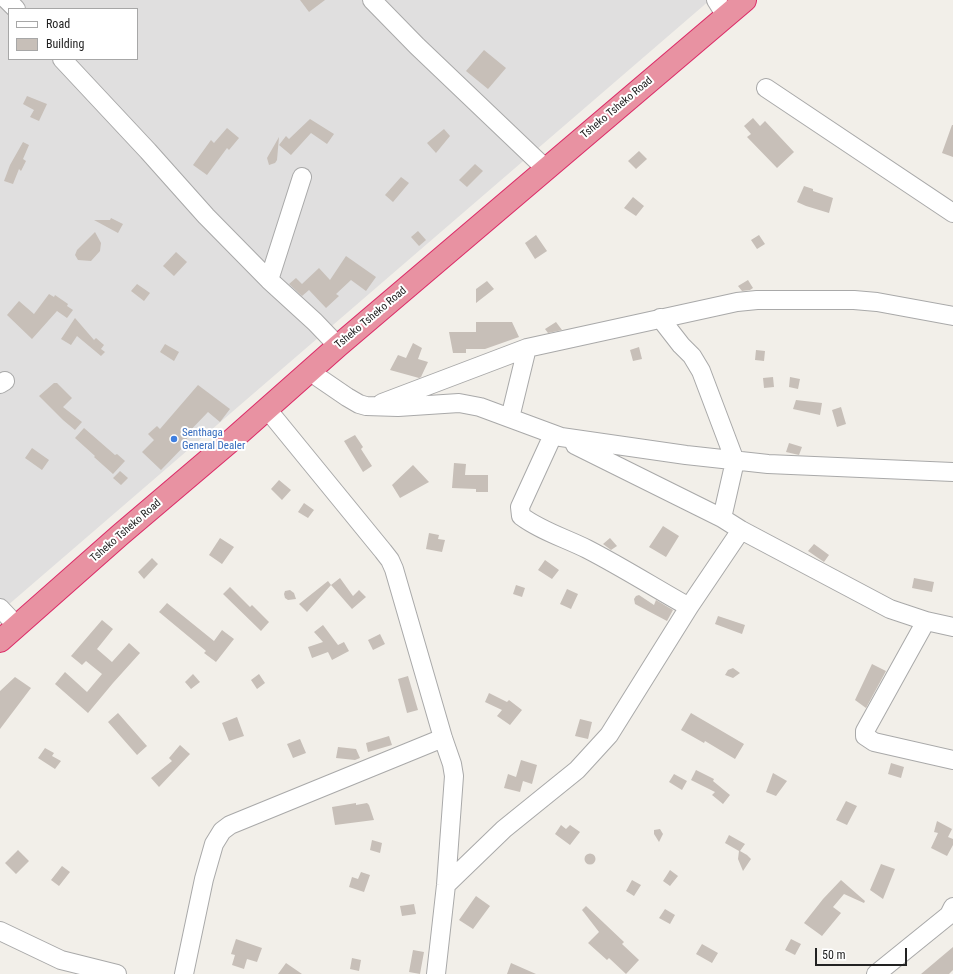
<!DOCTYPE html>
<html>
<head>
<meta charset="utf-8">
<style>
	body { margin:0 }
	#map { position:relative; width:953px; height:974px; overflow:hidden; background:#f2efe9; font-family:"Roboto Condensed",sans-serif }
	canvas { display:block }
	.legend { position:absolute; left:8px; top:8px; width:130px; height:52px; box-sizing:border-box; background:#fff; border:1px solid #a7a7a7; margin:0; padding:5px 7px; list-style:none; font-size:12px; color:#222 }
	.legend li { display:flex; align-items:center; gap:8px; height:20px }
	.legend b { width:20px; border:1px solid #a7a7a7 }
	.scale { position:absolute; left:815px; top:948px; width:92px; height:18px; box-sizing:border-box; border:2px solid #222; border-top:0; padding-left:5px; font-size:12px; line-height:14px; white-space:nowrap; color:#222; -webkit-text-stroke:3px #fff; paint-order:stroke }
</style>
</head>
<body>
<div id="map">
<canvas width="953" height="974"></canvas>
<ul class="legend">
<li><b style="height:5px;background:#fff"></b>Road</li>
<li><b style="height:11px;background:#c7bfb8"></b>Building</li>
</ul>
<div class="scale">50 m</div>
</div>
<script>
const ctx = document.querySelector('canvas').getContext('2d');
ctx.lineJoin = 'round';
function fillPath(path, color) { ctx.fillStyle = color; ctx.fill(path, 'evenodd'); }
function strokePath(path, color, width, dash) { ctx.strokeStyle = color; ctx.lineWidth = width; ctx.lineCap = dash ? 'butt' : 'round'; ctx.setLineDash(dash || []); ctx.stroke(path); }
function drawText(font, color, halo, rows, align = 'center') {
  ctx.font = font + ' "Roboto Condensed",sans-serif'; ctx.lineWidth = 4; ctx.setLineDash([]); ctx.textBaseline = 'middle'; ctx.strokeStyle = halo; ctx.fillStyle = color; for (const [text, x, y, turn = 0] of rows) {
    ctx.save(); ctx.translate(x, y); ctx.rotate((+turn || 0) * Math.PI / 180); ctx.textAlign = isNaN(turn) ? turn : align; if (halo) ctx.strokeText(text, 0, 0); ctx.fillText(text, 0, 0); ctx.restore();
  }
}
const residential = new Path2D(`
	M0 0H710L0 612ZM9 9H137V59H9Z`);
const building = new Path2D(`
	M300 0H325L309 12Z
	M484 50 506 68 488 89 466 71Z
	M27 96 47 104 39 121 30 117 34 110 23 104Z
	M753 118 760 126 765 121 794 152 777 168 747 137 751 134 744 126Z
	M310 119 334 134 327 144 311 133 291 155 279 145 286 136 289 139Z
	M952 125H953V157L942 153Z
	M227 128 239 138 229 150 227 148 207 175 193 165 211 140 214 143Z
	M444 129 450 136 436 153 427 143Z
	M279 137 277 160 275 163 269 165 267 158Z
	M23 142 29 145 23 159 26 161 21 171 19 169 13 184 4 181 10 165Z
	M639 151 647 159 636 169 628 161Z
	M475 164 483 171 467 187 459 180Z
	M401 177 409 183 393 202 385 195Z
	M804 186 813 189V191L833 198 829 213 806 206 797 202Z
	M633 197 644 206 636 216 624 208Z
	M111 218 123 224 118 233 94 220H110Z
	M418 231 426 240 419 246 411 237Z
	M95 232 101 243 100 251 91 261 78 260 75 255 77 250Z
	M536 235 547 251 535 259 525 243Z
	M759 235 765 244 757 249 751 240Z
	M176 252 187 262 174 276 163 266Z
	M346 256 376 277 366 291 351 280 336 294 339 296 326 308 309 290 302 296 289 284 296 278 302 284 319 268 330 280Z
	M748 280 753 288 750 290 742 291 738 286Z
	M487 281 494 289 476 303V289Z
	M137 284 150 293 144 301 131 291Z
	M49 294 54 297 55 295 68 304 67 306 73 310 67 318 57 311 32 339 7 315 19 301 34 314Z
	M75 318 94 340 96 338 104 345 101 349 105 352 101 356 77 336 71 345 61 339Z
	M476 322H512L519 337 485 349H466V353H453L449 332H476Z
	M556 322 562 330 548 333 545 329Z
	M413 343 422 348 418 359 428 362 421 377 419 378 390 370 398 355 406 358Z
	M165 344 179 352 174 361 160 352Z
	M639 347 642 359 633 361 630 350Z
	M756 350 765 351 764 361 755 360Z
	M773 377 774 387 764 388 763 378Z
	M790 377 800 379 798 389 789 387Z
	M54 383H57L72 398 63 407 82 422 75 430 63 420 39 396Z
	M198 385 230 409 220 422 208 412 185 436 189 441 161 470 142 452 154 440 148 434 157 426 160 429Z
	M796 400 822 403 820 415 793 409Z
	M841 407 846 424 837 427 832 410Z
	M84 428 115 455 117 454 125 461 113 474 94 457 95 456 75 438Z
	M355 435 363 447 361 449 372 466 363 472 344 441Z
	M789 443 802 447 799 455 786 452Z
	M32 448 49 460 42 470 25 458Z
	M454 463 466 464 465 475H488V492H476V489L452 488Z
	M413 465 429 482 400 498 392 485Z
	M120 471 128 478 121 485 113 478Z
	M279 480 291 490 282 500 271 489Z
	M304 503 314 510 308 518 298 512Z
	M663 526 679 536 666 557 649 547Z
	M429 533 439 535 438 539 445 540 442 552 426 549Z
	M220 538 234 547 222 564 209 555Z
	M610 538 617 546 611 550 603 544Z
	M814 544 829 555 824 562 808 551Z
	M152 558 158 564 144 579 138 572Z
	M545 560 559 570 552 579 538 570Z
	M340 578 353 596 359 590 366 597 352 609 331 585 307 612 299 604 328 581 331 585Z
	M914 578 934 582 932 592 912 588Z
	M516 585 525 588 522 597 513 594Z
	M230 587 250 607 252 605 269 622 261 631 223 594Z
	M567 589 578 594 571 609 560 604Z
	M290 590 294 593 296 599 288 600 285 598 284 594 285 591Z
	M639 595 654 605 656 600 673 610 667 621 635 604 634 599 636 596Z
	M167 603 214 641 222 630 234 639 216 662 204 653 206 651 159 612Z
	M718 616 745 625 742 634 715 624Z
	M102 620 113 629 97 649 112 662 129 643 140 653 113 683 88 713 55 684 65 672 87 692 102 674 86 661 82 665 71 656Z
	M323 625 338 645 344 642 349 651 332 660 328 652 312 658 308 647 323 642 314 632Z
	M380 634 385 644 373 650 368 640Z
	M872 664 886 671 866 708 855 700Z
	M733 668 740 673 733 678 725 675 728 670Z
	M193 674 200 682 191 689 185 682Z
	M259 674 265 683 257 689 251 680Z
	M408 676 418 710 407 713 398 679Z
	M15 677 31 688 0 729V691Z
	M489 693 507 702 509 700 522 710 510 725 497 716 502 710 485 702Z
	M118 713 147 746 137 755 108 722Z
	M691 713 744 744 735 759 705 741 704 743 681 730Z
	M237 717 244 736 229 741 222 723Z
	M580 719 592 722 588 739 575 736Z
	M389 736 392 745 368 752 366 743Z
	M300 739 306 753 293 758 287 744Z
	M180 745 190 754 159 787 151 778 172 761 169 758Z
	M338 747 356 749 360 758 355 760 336 758Z
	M45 748 54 753 52 756 61 761 55 769 38 758Z
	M521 760 537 765 532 784 523 781 520 792 504 788 508 774 516 777Z
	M891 763 904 767 901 778 888 774Z
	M696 770 714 779 713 781 730 795 723 804 712 795 715 792 691 780Z
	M773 773 787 781 776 796 766 792Z
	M674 774 687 781 682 790 669 782Z
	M846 801 857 806 847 825 836 820Z
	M356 803V805L367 803 369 805 374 820 335 825 332 807Z
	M937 821 952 829 948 837 953 839V845L947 856 931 848 938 833 934 832Z
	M561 825 566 829 570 825 580 832 570 845 555 834Z
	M660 829 663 834 659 842 654 834V830Z
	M729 835 745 844 740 851 747 855 751 859 743 871 738 859 739 851 725 843Z
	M372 840 382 843 380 853 370 850Z
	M18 850 29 861 16 874 5 863Z
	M584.5 859a5.5 5.5 0 1 1 11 0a5.5 5.5 0 1 1-11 0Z
	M881 864 895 869 883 899 870 890Z
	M62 866 70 872 59 886 51 880Z
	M670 870 678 876 670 886 663 881Z
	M361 872 370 875 364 892 349 887 352 877 358 879Z
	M632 880 641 885 634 896 626 891Z
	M841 880 865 901 864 903 844 894 833 907 841 913 822 936 804 923 823 899Z
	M476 896 490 906 473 929 459 920Z
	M414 904 416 914 402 916 400 906Z
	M586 906 624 942 622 944 639 960 626 974 609 958 607 960 588 943 599 932 582 910Z
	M665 909 675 915 670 924 659 918Z
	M236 939 262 948 257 962 247 959 244 969 232 965 235 955 231 954Z
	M791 939 801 944 795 955 785 950Z
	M702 944 718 953 712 963 696 954Z
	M953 947V970L949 974H921Z
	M413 950 424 952 420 974 409 972Z
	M352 958 361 960 359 971 350 969Z
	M286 963 302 974H278Z
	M511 963 536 974H507Z`);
const minor = new Path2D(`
	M7 0 16 9
	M372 0 417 46 546 169
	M716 0 726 16
	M62 59 148 151 206 216 269 280 315 322 338 346
	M766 88 953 213
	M269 280 302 177
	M660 318 681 345 692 356 701 371 735 461 722 518
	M309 371 347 397 359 404 366 406 398 407 459 403 480 407 561 437 686 455 768 464 953 472
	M0 384 5 381
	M382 403 527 348 737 302 757 300H854L877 302 953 316
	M267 409 383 551 390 560 394 569 443 738 452 764 454 776 446 885 436 974
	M510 418 527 348
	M553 435 520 507 521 516C541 531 565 538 587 549 622 567 655 588 689 607
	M575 445 722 518 741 530 890 609 926 621 953 627
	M0 608 17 626
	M926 621 865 731V736L874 742 953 760
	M446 885 504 829 577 770 609 735 689 607 741 530
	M0 931 61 960 117 974
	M184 974 204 879 214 844 222 831 230 825 443 738
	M876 974 949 915 953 907`);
const highway = new Path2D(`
	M0 641 120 535 233 439 338 346 745 0`);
const markers = [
	[174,439,4,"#3f7fe0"]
];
const streetNames = [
	["Tsheko Tsheko Road",617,108,-40],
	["Tsheko Tsheko Road",371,318,-40],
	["Tsheko Tsheko Road",126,531,-41]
];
const shopNames = [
	["Senthaga",182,433],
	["General Dealer",182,446]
];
fillPath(residential, '#e0dfdf');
fillPath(building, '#c7bfb8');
strokePath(minor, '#a9a9a9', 20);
strokePath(highway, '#dc2a67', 24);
strokePath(minor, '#fff', 18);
strokePath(highway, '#e892a2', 22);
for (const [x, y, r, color] of markers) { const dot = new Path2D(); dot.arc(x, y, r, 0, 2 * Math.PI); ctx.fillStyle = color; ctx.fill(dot); strokePath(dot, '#fff', 1.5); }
drawText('11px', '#222', '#fff', streetNames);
drawText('11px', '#366cbe', '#fff', shopNames, 'left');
</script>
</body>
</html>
